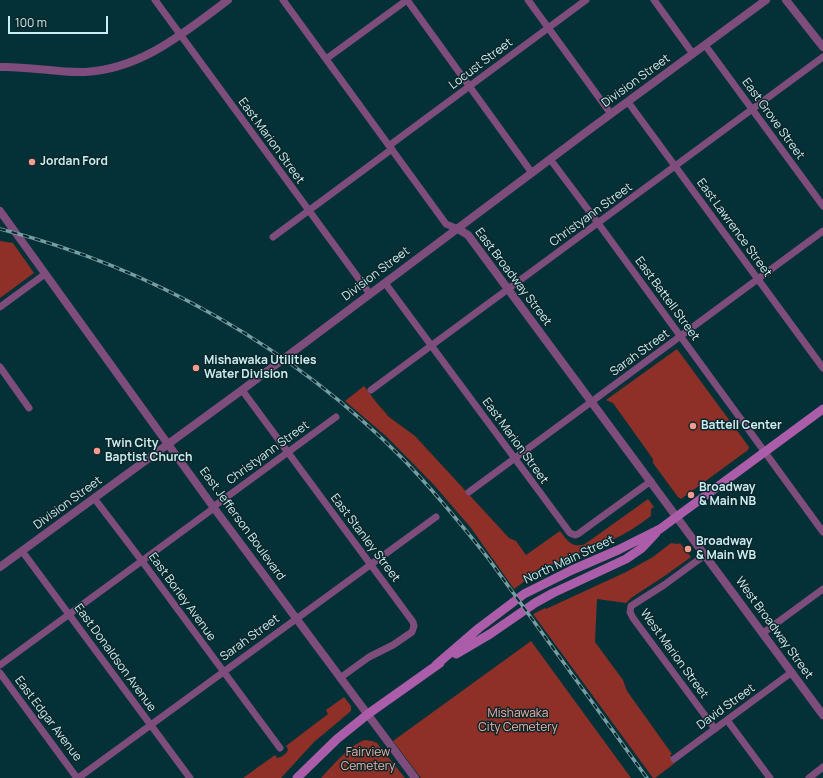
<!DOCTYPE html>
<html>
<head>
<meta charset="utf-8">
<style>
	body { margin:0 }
	#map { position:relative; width:823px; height:778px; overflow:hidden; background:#043137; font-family:Manrope,sans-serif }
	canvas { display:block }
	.scale { position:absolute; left:8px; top:16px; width:100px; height:18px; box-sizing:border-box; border:2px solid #c8edf3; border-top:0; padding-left:5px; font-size:12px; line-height:14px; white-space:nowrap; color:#c8edf3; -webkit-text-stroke:3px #0d2629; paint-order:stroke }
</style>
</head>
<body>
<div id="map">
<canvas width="823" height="778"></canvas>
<div class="scale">100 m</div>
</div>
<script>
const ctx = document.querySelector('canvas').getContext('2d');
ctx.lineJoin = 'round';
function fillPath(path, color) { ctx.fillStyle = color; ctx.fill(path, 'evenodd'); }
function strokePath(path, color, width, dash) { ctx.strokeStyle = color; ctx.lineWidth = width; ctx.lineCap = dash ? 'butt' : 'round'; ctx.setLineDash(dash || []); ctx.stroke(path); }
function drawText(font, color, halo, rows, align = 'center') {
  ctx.font = font + ' Manrope,sans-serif'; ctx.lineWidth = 3; ctx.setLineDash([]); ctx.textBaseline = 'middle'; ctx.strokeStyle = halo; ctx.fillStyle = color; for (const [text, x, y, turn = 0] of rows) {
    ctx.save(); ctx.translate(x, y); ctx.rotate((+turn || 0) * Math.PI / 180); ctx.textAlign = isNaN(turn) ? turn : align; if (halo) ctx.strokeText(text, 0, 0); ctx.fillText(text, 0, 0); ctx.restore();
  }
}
const green = new Path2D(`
	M0 241 13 243 34 273 0 298Z
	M677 349 749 447 748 450 681 499 678 497 653 463V459L613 403 606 400Z
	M364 386 376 402 389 417 415 436 509 538 516 541 526 555 560 531C567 540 572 549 585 544L648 499 654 507 651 509V516C639 525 627 533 614 539 584 553 553 561 525 579V581L514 589 471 528 434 485 387 437 345 401Z
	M671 543 678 544 680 543 691 557 666 575 631 598 626 603 597 599 595 642 623 680 627 691 672 754 670 755 675 763 655 778H653L533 614 545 608 546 609 626 572 653 557Z
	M531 641 631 778H421L393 741Z
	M344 697 351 706V711L314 742 281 778H243L275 755 277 758C282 757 287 754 288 749L286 746 328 714 326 710Z
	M365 740 372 741 377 743 405 778H321C332 766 350 745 365 740Z`);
const minor = new Path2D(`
	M155 0 370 294
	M283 0 446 224 458 229
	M407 0 532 173
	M528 0 611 114
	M654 0 693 54
	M705 45 823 206
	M326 59 407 0
	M628 102 823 368
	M390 145 586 0
	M550 159 598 223 823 532
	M273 237 392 149
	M385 283 570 533 575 535 578 534 651 481
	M0 307 45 274
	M0 367 29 408
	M242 390 413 622 414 626 412 632 393 645 369 657 340 678
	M371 390 823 57
	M469 492 823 231
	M94 498 142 561 280 748
	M213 507 336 417
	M22 551 190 778
	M705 555 664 585 631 606 630 612 633 618 715 729
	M763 633 823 589
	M0 665 214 508
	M0 673 77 778
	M727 720 770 778
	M674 759 792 672
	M78 778 436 517
	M809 778 823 767`);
const tertiary = new Path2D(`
	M786 0 823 47
	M0 67C29 66 57 73 85 72 142 69 185 32 228 0
	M0 211 214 508 415 778
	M458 229 468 235 823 715
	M0 567 242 390 589 130 766 0`);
const secondary = new Path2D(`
	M456 654 490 634 535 603 553 593 626 559 642 548 656 533
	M436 665 479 628 524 594 572 570 618 550 660 529 823 409
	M297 778 337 739 368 714 440 663`);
const rail = new Path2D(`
	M0 229C152 268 293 348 403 459 433 490 461 524 488 558L647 778`);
const markers = [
	[32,162,4,"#f59c90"],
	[196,368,4,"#f59c90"],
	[693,426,4,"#f59c90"],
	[97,451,4,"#f59c90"],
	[691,495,4,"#f59c90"],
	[688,549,4,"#f59c90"]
];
const streetNames = [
	["Locust Street",481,64,-37],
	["Division Street",636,81,-36],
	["East Grove Street",773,119,54],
	["East Marion Street",271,141,54],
	["Christyann Street",591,215,-36],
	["East Lawrence Street",734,228,54],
	["Division Street",376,274,-37],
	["East Broadway Street",513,277,53],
	["East Battell Street",667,299,54],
	["Sarah Street",640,353,-36],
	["East Marion Street",515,441,54],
	["Christyann Street",268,453,-36],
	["Division Street",68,503,-36],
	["East Jefferson Boulevard",242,524,54],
	["East Stanley Street",365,538,53],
	["North Main Street",569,560,-25],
	["East Borley Avenue",182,597,54],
	["West Broadway Street",774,628,54],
	["Sarah Street",250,638,-36],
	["West Marion Street",674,654,54],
	["East Donaldson Avenue",115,658,54],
	["David Street",726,707,-36],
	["East Edgar Avenue",48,719,53]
];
const poiNames = [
	["Jordan Ford",40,162],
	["Mishawaka Utilities",204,361],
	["Water Division",204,375],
	["Battell Center",701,426],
	["Twin City",105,444],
	["Baptist Church",105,458],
	["Broadway",699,488],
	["& Main NB",699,502],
	["Broadway",696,542],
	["& Main WB",696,556]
];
const parkNames = [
	["Mishawaka",518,714],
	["City Cemetery",518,728],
	["Fairview",368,753],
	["Cemetery",368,767]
];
fillPath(green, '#8e3028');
strokePath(minor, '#7e4d7c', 7);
strokePath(tertiary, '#7e4d7c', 8);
strokePath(secondary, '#ac5daa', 9);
strokePath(rail, '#759ea4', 3.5);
strokePath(rail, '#0d2629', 2, [6]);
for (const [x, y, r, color] of markers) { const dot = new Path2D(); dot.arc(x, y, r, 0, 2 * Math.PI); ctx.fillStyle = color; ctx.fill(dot); strokePath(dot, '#0d2629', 1.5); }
drawText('12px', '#c8edf3', '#0d2629', streetNames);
drawText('bold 12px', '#c8edf3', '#0d2629', poiNames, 'left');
drawText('12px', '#edb1a8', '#0d2629', parkNames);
</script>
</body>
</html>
